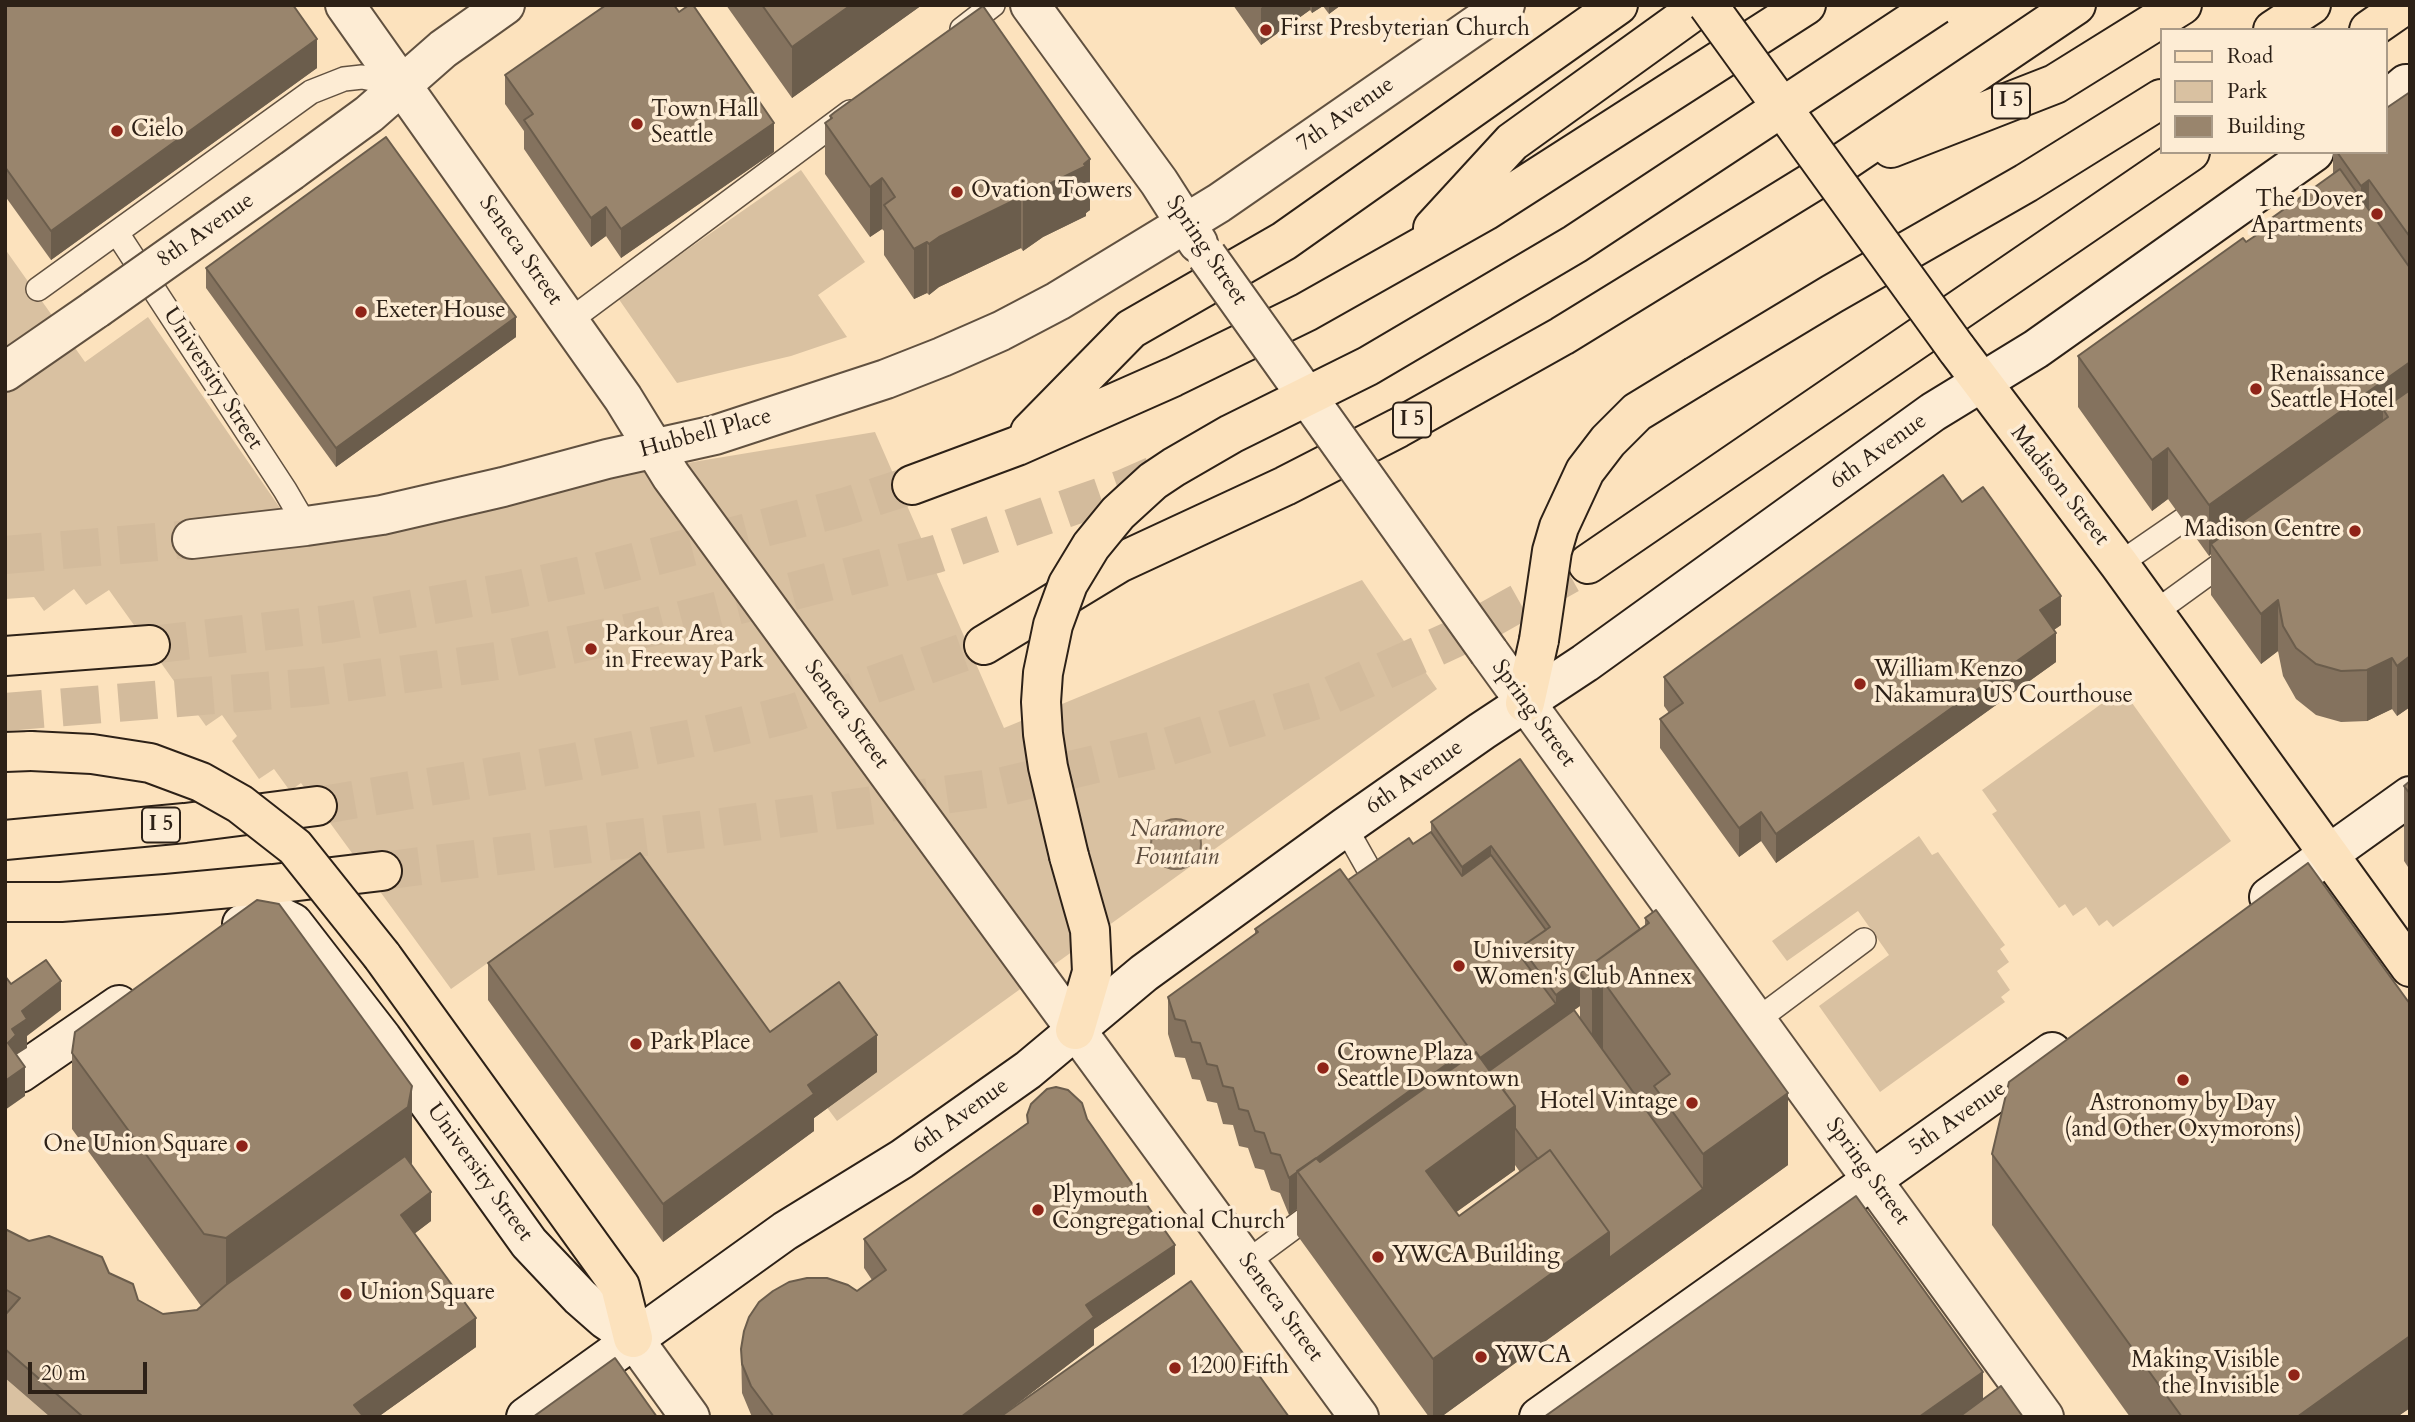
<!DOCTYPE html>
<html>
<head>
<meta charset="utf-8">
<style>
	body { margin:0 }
	#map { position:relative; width:2415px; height:1422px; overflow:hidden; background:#fce2bd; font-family:Cardo,serif }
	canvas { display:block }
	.frame { position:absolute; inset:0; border:7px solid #2d2117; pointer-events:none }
	.legend { position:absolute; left:2160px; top:28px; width:228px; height:126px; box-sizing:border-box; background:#fdecd4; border:2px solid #aa9b88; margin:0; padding:9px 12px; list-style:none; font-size:21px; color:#2d2117 }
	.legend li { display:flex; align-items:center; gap:14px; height:35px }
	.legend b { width:35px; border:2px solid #aa9b88 }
	.scale { position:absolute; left:28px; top:1362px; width:119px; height:32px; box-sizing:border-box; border:4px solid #2d2117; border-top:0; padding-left:9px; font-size:21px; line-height:24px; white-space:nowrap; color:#2d2117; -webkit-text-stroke:5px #fdecd4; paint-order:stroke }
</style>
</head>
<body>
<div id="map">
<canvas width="2415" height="1422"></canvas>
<div class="frame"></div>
<ul class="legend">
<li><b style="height:9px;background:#fce2bd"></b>Road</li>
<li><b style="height:19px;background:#d9c1a1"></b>Park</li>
<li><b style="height:19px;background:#99856d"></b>Building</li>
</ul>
<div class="scale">20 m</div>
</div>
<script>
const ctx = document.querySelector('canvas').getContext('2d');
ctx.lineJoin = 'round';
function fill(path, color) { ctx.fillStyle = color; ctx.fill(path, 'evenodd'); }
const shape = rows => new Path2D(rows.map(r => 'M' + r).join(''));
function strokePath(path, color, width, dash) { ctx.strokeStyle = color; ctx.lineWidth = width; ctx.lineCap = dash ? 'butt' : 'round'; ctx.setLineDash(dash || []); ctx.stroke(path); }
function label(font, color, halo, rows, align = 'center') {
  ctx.font = font + ' Cardo,serif'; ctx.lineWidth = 7; ctx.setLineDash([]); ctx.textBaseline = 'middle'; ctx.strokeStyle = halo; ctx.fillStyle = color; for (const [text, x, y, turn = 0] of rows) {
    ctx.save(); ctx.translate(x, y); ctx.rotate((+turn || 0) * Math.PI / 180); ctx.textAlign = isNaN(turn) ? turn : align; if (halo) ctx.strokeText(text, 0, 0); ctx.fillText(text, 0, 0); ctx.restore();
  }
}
fill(shape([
	[801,170,865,262,818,295,847,337,791,356,677,383,618,298],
	[5,249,85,362,148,317,298,534,699,461,875,432,1004,728,1362,580,1437,689,837,1121,640,855,451,989,301,783,290,791,274,769,259,779,232,741,237,736,222,715,206,726,109,590,86,605,74,589,44,611,34,597,5,599],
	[2122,689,2231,841,2113,927,2107,920,2099,926,2086,907,2073,916,2065,904,2059,908,1992,814,1997,811,1982,790],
	[1919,836,1932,855,1938,852,2005,945,2000,949,2009,962,1997,971,2010,990,2001,997,2005,1002,1880,1092,1819,1006,1889,955,1858,911,1787,961,1772,941],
	[5,1378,50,1417,5,1417]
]), '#d9c1a1');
const water = shape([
	'1151 844a25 25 0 1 1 50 0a25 25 0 1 1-50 0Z'
]);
fill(water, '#b6a085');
strokePath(water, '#7f6d59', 2);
strokePath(shape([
	[5,555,192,539]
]), '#d3bb9c', 38, [38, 19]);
strokePath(shape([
	[150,645,328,624,505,592,592,573,844,507,912,485],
	[5,712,314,687,497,661,654,627,936,554,1125,488,1159,473],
	[317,806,569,763,697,737,793,713,984,645],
	[382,871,714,828,999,787,1163,748,1327,697,1456,638,1588,564]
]), '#d3bb9c', 38, [38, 19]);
const service = shape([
	[962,29,993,5],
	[117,233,285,490,306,526],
	[38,289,311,92,344,79,362,77,403,85],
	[569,321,850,112],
	[2119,564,2183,520],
	[2154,613,2234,555],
	[1345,827,1376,882],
	[1757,1020,1864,940],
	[1247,1262,1320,1208]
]);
const tertiary = shape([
	[345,5,623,398,671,476,1359,1417],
	[1030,5,1159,182,1198,243],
	[291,171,369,114,443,49,505,5],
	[5,372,96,309],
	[192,539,306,526,382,515,503,487,607,459,715,435,886,379,942,357,1001,331,1058,301,1219,203,1505,5],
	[1489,652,2044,1417],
	[633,1338,690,1417]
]);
const secondary = shape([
	[2385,102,2406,84,2410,84],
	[2269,897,2410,796],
	[242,924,267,918,281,917,293,923,382,1038,529,1243,580,1297,605,1319,633,1338],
	[20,1073,119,1005],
	[526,1417,785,1231,902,1159,1028,1070,1144,973,1345,827,1482,731,1585,663,1933,412,2036,349,2314,152],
	[1539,1417,2052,1052]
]);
const primary = shape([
	[1956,348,2119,564,2410,967]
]);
const motorway = shape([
	[2273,30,2311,5],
	[2369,30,2405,5],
	[1891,148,2055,84,2182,5],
	[1433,228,1512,142,1702,5],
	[1696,376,1832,294,2026,183,2161,99],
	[1030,432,1131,329,1284,241,1618,5],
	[912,485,1017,446,1173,377,1306,312,1485,211,1806,5],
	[1588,564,2190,152],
	[984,645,1119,563,1285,486,1398,428,1562,336,1827,173,2076,5],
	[5,656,150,645],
	[1525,703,1539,640],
	[5,752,31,751],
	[5,840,185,823,317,806],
	[1069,856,1090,930,1092,972,1075,1030],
	[5,902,61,902,166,894,273,884,382,871],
	[382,956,620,1286,633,1338]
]);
strokePath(service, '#615140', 26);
strokePath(tertiary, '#615140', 42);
strokePath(secondary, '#2d2117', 42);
strokePath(primary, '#2d2117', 42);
strokePath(motorway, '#2d2117', 42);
strokePath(service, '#fdecd4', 23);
strokePath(tertiary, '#fdecd4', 38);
strokePath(secondary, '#fdecd4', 38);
strokePath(primary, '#fce2bd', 38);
strokePath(motorway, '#fce2bd', 38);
const tertiaryBridge = shape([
	[1207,256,1489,652],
	[96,309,291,171]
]);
const primaryBridge = shape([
	[1708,5,1956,348]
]);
const motorwayBridge = shape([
	[1539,640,1552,551,1559,527,1585,471,1608,441,1637,412,1696,376],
	[31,751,92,754,150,763,201,782,240,804,295,847,382,956],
	[1069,856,1048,767,1043,734,1041,702,1043,673,1053,625,1068,584,1091,546,1118,513,1153,481,1174,467,1231,434,1368,366,1575,244,1937,5]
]);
strokePath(tertiaryBridge, '#615140', 42, []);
strokePath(primaryBridge, '#2d2117', 42, []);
strokePath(motorwayBridge, '#2d2117', 42, []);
strokePath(tertiaryBridge, '#fdecd4', 38);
strokePath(primaryBridge, '#fce2bd', 38);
strokePath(motorwayBridge, '#fce2bd', 38);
fill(shape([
	[5,5,317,68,51,260,5,196],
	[726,5,922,5,792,98],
	[1233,5,1341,5,1329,14,1323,6,1312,13,1310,10,1261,45],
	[505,75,774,152,621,258,606,236,591,247,524,149,524,131,505,104],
	[2410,92,2410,707,2397,716,2392,709,2367,721,2341,722,2316,715,2296,699,2283,676,2278,651,2261,664,2211,595,2211,554,2209,556,2168,499,2152,511,2078,407,2078,356,2255,236,2255,230,2333,174,2333,152,2385,152],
	[830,116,1090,210,1086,213,1086,216,1043,237,1023,251,1021,248,939,287,929,295,927,293,914,299,884,255,884,231,882,229,870,237,825,174,825,123,830,120],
	[206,268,516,337,336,467,206,288],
	[1962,502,2061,625,2054,630,2056,662,1776,863,1761,841,1739,857,1660,748,1660,719,1669,713,1664,706,1664,677],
	[1520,759,1640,929,1645,926,1645,918,1656,910,1788,1165,1441,1417,1429,1417,1297,1235,1297,1209,1289,1215,1280,1193,1271,1190,1264,1170,1255,1168,1248,1148,1239,1146,1233,1125,1223,1124,1217,1103,1207,1101,1200,1080,1192,1079,1185,1058,1175,1057,1168,1034,1168,997,1255,934,1255,929,1348,880,1413,844,1431,832,1431,822],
	[1580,1006,1580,1019,1574,1010],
	[1515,1165,1520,1172,1459,1216,1456,1212,1515,1170],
	[2410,781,2410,870,2404,861,2404,786],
	[488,963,770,1032,877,1072,814,1118,814,1131,663,1242,488,1000],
	[2410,1004,2410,1408,2397,1417,2130,1417,1992,1225,1992,1154],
	[72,1053,412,1162,411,1165,431,1221,414,1234,476,1347,378,1417,50,1417,5,1378,5,1229,29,1241,109,1273,138,1300,163,1314,197,1310,201,1306,72,1129],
	[1027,1115,1087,1119,1175,1274,1094,1329,1094,1345,1000,1417,752,1417,742,1393,741,1349,857,1291,872,1280,864,1268,864,1239,1027,1123]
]), '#84725e');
fill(shape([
	[851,5,922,5,792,98,792,47],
	[1265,5,1310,5,1310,10,1261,45,1261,8],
	[1312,5,1323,5,1323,6,1312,13],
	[1329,5,1341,5,1329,14],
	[317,39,317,68,51,260,51,231],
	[774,123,774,152,621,258,621,229],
	[1090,159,1090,210,1086,213,1086,216,1043,237,1023,251,1023,200,1043,187,1084,164],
	[882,178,882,229,870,237,870,187],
	[2369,180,2369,231,2361,236,2361,186],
	[1021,197,1021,248,939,287,929,295,929,244,939,237],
	[606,207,606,236,591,247,591,218],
	[927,242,927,293,914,299,914,249],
	[516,317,516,337,336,467,336,448],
	[2410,362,2410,413,2388,417,2383,409,2383,432,2211,544,2211,554,2209,556,2209,505],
	[2168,448,2168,499,2152,511,2152,460],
	[2061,596,2061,625,2040,639,2040,610],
	[2278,600,2278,651,2261,664,2261,614],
	[2056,633,2056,662,1776,863,1776,834],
	[2410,656,2410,707,2397,716,2397,666],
	[2392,658,2392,709,2367,721,2367,670],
	[1761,812,1761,841,1739,857,1739,828],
	[1491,846,1491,875,1462,896,1462,867],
	[1580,977,1580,1006,1469,1085,1469,1065,1556,1004,1556,995],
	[61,981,61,1010,27,1036,27,1048,16,1055,8,1043,12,1029,22,1011],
	[1603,981,1603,1052,1592,1061,1592,989],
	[877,1035,877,1072,814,1118,814,1131,663,1242,663,1204,808,1085],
	[1469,1048,1469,1085,1315,1196,1298,1172],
	[25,1067,25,1096,5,1110,5,1081],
	[412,1086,412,1162,408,1183,226,1314,226,1238],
	[1788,1093,1788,1165,1609,1295,1609,1258,1703,1189,1703,1154],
	[1515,1106,1515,1170,1426,1234,1426,1171],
	[1297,1172,1297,1209,1289,1215,1289,1178],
	[431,1192,431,1221,401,1244,401,1215],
	[1609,1232,1609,1295,1441,1417,1433,1417,1433,1359],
	[1175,1245,1175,1274,1094,1329,1094,1345,1000,1417,961,1417,1086,1305],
	[476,1318,476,1347,378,1417,354,1417,354,1405],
	[2410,1336,2410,1408,2397,1417,2297,1417],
	[1983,1372,1983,1417,1919,1417]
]), '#6b5d4c');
const building = shape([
	[5,5,293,5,317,39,51,231,5,167,5,5],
	[606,5,674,5,679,12,689,5,693,5,774,123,621,229,606,207,591,218,524,120,533,114,505,75,606,5],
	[762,5,851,5,792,47,762,5],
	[983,6,1090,159,1084,164,1086,166,1043,187,1023,200,1021,197,939,237,929,244,927,242,914,249,884,205,895,197,885,182,882,178,870,187,825,123,832,118,830,116,835,112,983,6],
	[2410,92,2410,237,2369,180,2361,186,2337,152,2385,152,2385,109,2410,92],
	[386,137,516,317,336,448,206,268,386,137],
	[2340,169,2410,268,2410,362,2209,505,2168,448,2152,460,2078,356,2243,238,2246,242,2258,234,2255,230,2340,169],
	[2410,390,2410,656,2397,666,2392,658,2367,670,2341,671,2316,664,2296,648,2283,626,2278,600,2261,614,2211,544,2388,417,2383,409,2410,390],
	[1943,475,1962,502,1983,487,2061,596,2040,610,2056,633,1776,834,1761,812,1739,828,1660,719,1683,703,1664,677,1943,475],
	[1520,759,1640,929,1580,973,1580,977,1556,995,1521,947,1550,927,1491,846,1462,867,1431,822,1520,759],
	[2410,781,2410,794,2404,786,2410,781],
	[1431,832,1462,876,1491,855,1546,930,1521,947,1521,957,1556,1004,1480,1058,1476,1052,1469,1057,1469,1048,1348,880,1409,838,1413,844,1431,832],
	[640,853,770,1032,839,982,877,1035,808,1085,814,1094,663,1204,488,963,640,853],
	[2308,863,2410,1004,2410,1336,2297,1417,2182,1417,1992,1154,2009,1082,2308,863],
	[1340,869,1469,1048,1289,1178,1280,1155,1271,1153,1264,1133,1255,1131,1248,1111,1239,1109,1233,1088,1223,1086,1217,1066,1207,1064,1200,1043,1192,1042,1185,1021,1175,1019,1168,997,1258,932,1255,929,1340,869],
	[257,900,279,904,412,1086,408,1107,226,1238,204,1234,72,1053,75,1032,257,900],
	[1656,910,1788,1093,1703,1154,1654,1086,1670,1074,1603,981,1592,989,1580,973,1649,923,1645,918,1656,910],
	[46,960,61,981,22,1011,27,1019,12,1029,16,1035,8,1043,25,1067,5,1081,5,976,11,984,46,960],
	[1574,1010,1703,1189,1609,1258,1609,1232,1550,1150,1538,1159,1515,1128,1515,1106,1489,1071,1574,1010],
	[1476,1052,1515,1106,1426,1171,1459,1216,1550,1150,1609,1232,1433,1359,1297,1171,1316,1158,1320,1162,1476,1052],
	[1056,1087,1068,1090,1082,1103,1087,1119,1175,1245,1086,1305,1094,1317,961,1417,774,1417,751,1386,742,1364,741,1349,744,1331,749,1317,759,1302,773,1291,789,1282,807,1278,827,1278,848,1285,857,1291,886,1270,864,1239,1028,1123,1027,1115,1031,1104,1047,1089,1056,1087],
	[405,1156,431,1192,401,1215,476,1318,354,1405,364,1417,83,1417,5,1349,5,1315,20,1298,5,1289,5,1229,29,1241,49,1236,102,1257,109,1273,133,1284,138,1300,163,1314,197,1310,226,1285,405,1156],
	[1856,1196,1983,1372,1919,1417,1544,1417,1856,1196],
	[1191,1281,1289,1417,1000,1417,1191,1281],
	[615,1358,657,1417,533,1417,615,1358],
	[2001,1386,2023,1417,1959,1417,2001,1386]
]);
fill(building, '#99856d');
strokePath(building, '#6b5d4c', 2);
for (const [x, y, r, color] of [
	[1266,30,7,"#8f2418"],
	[637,124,7,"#8f2418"],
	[117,131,7,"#8f2418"],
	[957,192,7,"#8f2418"],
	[2377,214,7,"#8f2418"],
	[361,312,7,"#8f2418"],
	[2256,389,7,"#8f2418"],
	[2355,531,7,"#8f2418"],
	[591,649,7,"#8f2418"],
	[1860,684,7,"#8f2418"],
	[1459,966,7,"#8f2418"],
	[636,1044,7,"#8f2418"],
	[1323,1068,7,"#8f2418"],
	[2183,1080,7,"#8f2418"],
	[1692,1103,7,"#8f2418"],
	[242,1146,7,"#8f2418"],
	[1038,1210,7,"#8f2418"],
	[1378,1257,7,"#8f2418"],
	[346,1294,7,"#8f2418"],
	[1481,1357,7,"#8f2418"],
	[1175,1368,7,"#8f2418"],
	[2294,1375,7,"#8f2418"]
]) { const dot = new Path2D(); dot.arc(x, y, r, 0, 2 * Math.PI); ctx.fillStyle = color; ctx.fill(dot); strokePath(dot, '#fdecd4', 2.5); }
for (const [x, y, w] of [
	[2011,101,38],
	[1412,420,38],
	[161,825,38]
]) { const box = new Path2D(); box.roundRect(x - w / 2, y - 17.5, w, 35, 5); ctx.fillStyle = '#fdecd4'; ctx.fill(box); strokePath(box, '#2d2117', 2); }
label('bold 21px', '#2d2117', null, [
	["I 5",2011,101],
	["I 5",1412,420],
	["I 5",161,825]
]);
label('23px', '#2d2117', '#fdecd4', [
	["First Presbyterian Church",1280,30],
	["Town Hall",651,111],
	["Seattle",651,137],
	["Cielo",131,131],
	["Ovation Towers",971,192],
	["The Dover",2363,201,"right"],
	["Apartments",2363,227,"right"],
	["Exeter House",375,312],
	["Renaissance",2270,376],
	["Seattle Hotel",2270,402],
	["Madison Centre",2341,531,"right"],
	["Parkour Area",605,636],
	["in Freeway Park",605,662],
	["William Kenzo",1874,671],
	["Nakamura US Courthouse",1874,697],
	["University",1473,953],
	["Women's Club Annex",1473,979],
	["Park Place",650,1044],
	["Crowne Plaza",1337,1055],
	["Seattle Downtown",1337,1081],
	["Hotel Vintage",1678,1103,"right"],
	["Astronomy by Day",2183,1105,"center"],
	["(and Other Oxymorons)",2183,1131,"center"],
	["One Union Square",228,1146,"right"],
	["Plymouth",1052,1197],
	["Congregational Church",1052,1223],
	["YWCA Building",1392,1257],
	["Union Square",360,1294],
	["YWCA",1495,1357],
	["Making Visible",2280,1362,"right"],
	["the Invisible",2280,1388,"right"],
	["1200 Fifth",1189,1368]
], 'left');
label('23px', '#2d2117', '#fdecd4', [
	["7th Avenue",1346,115,-35],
	["8th Avenue",206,231,-35],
	["Seneca Street",520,251,55],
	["Spring Street",1206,251,56],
	["University Street",212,379,57],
	["Hubbell Place",706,434,-15],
	["6th Avenue",1879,452,-36],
	["Madison Street",2059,486,52],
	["Spring Street",1533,714,54],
	["Seneca Street",846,715,54],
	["6th Avenue",1415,778,-35],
	["6th Avenue",961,1117,-36],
	["5th Avenue",1958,1119,-35],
	["Spring Street",1867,1172,54],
	["University Street",479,1173,54],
	["Seneca Street",1280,1308,54]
]);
label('italic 24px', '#5d4d3e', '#fdecd4', [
	["Naramore",1177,830],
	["Fountain",1177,858]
]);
</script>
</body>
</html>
